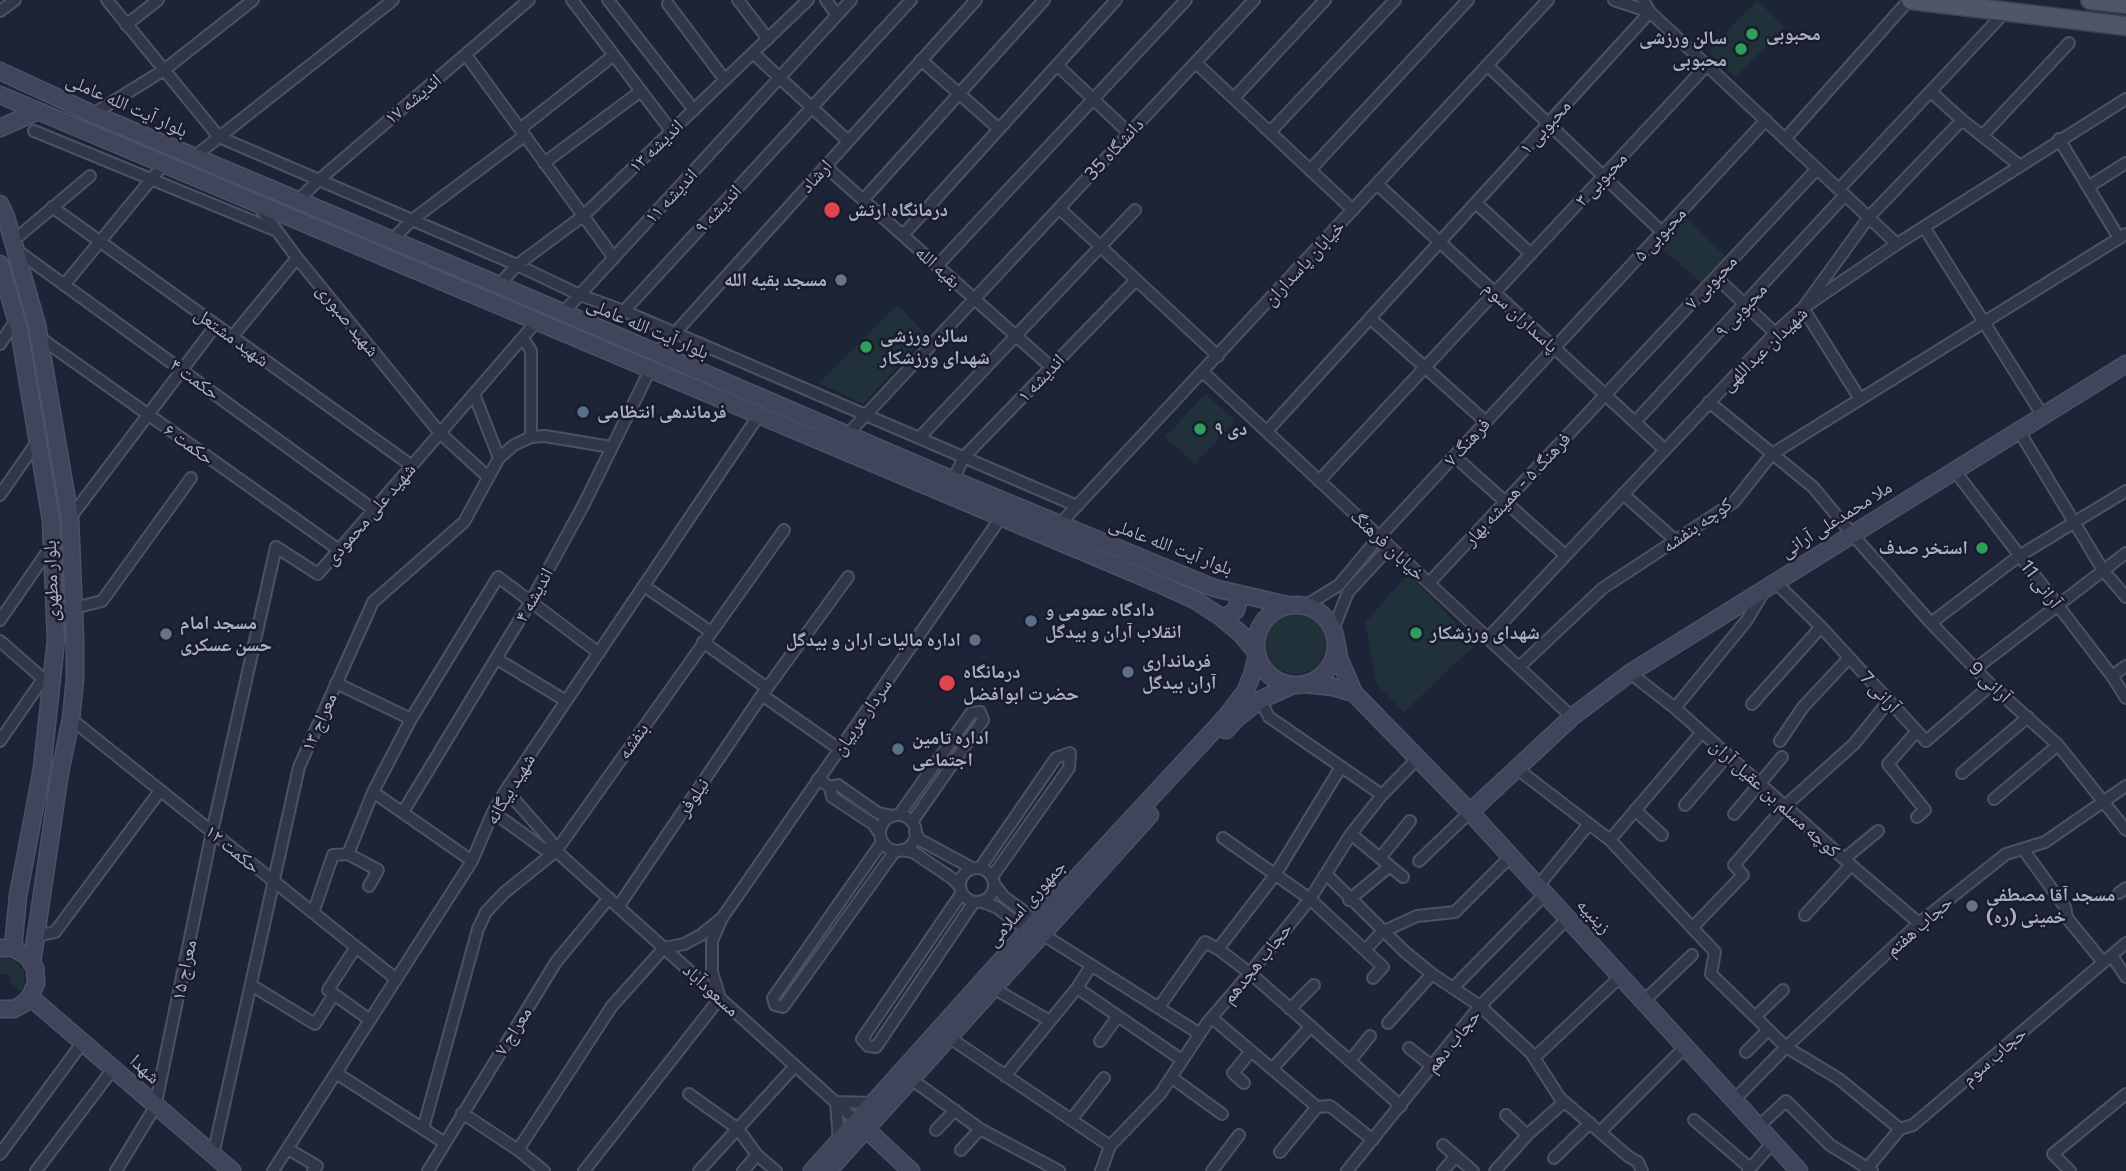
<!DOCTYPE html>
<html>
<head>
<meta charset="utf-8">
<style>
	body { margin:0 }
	canvas { display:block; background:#1e2438 }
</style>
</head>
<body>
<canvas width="2126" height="1171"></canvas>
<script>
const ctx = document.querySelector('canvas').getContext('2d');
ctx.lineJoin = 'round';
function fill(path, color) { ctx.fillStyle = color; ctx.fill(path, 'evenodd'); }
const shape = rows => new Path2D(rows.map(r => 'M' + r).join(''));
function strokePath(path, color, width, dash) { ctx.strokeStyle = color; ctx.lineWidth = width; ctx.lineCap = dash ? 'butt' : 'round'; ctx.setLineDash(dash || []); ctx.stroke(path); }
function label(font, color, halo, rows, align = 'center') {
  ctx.font = font + ' Commissioner,"Noto Naskh Arabic",sans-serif'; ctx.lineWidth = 5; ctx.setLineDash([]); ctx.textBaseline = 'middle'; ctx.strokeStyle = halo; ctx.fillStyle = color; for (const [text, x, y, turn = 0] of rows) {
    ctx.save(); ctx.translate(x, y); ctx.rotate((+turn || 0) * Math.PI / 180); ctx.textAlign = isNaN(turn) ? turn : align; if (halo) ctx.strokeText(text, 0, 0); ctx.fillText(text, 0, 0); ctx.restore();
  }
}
fill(shape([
	[1757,0,1784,27,1736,77,1708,52],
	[1687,219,1726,257,1701,283,1661,247],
	[897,305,927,335,863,404,819,383],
	[1206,394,1235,421,1195,464,1165,437],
	[1408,574,1476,644,1404,712,1377,685,1365,623],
	'1266 644a30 30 0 1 1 60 0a30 30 0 1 1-60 0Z',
	[0,958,14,960,24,971,25,978,21,991,10,982,9,974,0,974]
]), '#203139');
const street = shape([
	[107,0,219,137,517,265,580,295,624,311,1077,506],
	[572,0,672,132],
	[608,0,694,110],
	[738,0,768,39],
	[826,0,837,15],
	[1614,0,1650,12,1897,244],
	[668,4,725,80],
	[0,11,15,0],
	[126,25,158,0],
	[753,53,848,141],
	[466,55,614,258],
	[921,60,999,129],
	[1196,63,1353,210],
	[1057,65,1129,133],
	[1487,65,1662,232],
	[1931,92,1962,120,2019,165],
	[1234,98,1325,0],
	[93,114,164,70,253,0],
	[520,129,614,55],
	[34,131,277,231],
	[1270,132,1395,0],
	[1982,136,2069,43],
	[1785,139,1909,0],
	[2059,139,2119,238],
	[194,157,393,0],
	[544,163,641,91],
	[825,166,1051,367],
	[1310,170,1468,0],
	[1377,184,1665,450],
	[2088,187,2126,163],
	[1839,189,2006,11],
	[298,200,319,180,529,0],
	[863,200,1044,0],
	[1476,203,1531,254],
	[258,205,297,258,440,433,488,477],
	[52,207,412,466],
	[1059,208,1218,356],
	[1924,227,2043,416],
	[903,235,1116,0],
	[392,240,412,220,524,136],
	[13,241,90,176],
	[15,249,374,510],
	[937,266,1186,0],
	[1716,277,1775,333],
	[64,285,164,164],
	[499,285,517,265,583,216,808,0],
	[624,311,911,0],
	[562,314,851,0],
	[1370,318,1486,422],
	[39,337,339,550],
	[232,337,297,258],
	[523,338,531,351,531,437],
	[0,344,16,320],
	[656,354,976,0],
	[1203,372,1572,717],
	[474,394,499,458],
	[1860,399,1803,308,1869,217,1962,120],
	[1709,402,1813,487,1852,534,1931,623,1991,685,2058,745,2126,830],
	[1635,422,1845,195],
	[1267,431,1650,12,1643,0],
	[2019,431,2103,570,2126,597],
	[847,435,1254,0],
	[919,438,1135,210],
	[1454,456,1565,555],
	[1954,470,2112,676,2126,698],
	[953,480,964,457,1136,280],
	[1319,481,1707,65],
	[1623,494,1675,540],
	[0,495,37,442],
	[70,518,216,325],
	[1059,525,1548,0],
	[1775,582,1821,627,1926,741,1991,685],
	[1429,583,1817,169],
	[644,586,711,632],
	[1305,606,1339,585,1379,537,1766,120],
	[74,608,102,601,191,478],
	[0,620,52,545],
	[1931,623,2019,556,2126,491],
	[1333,630,1348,592,1390,547],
	[1488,638,1775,333,1803,308,1897,244,2126,99],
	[0,641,48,683],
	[703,642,767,688],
	[497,659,566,701],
	[1519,667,1603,588,1734,502,1772,454,2126,234],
	[1975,669,2126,553],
	[1630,673,1675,708,1851,865,1919,923],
	[2112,676,2126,666],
	[336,683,411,719],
	[762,695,839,749],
	[1260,700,1269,717,1382,795],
	[1752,704,1821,627],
	[1675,708,1747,620,1763,593],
	[71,719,396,979],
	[1917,731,1888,764,1925,810,1917,817],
	[0,741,43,679],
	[1780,741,1803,707,1849,658],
	[1516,768,1610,840,1715,952,1711,974,1786,1047,1839,1079,1900,1129],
	[1962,773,2028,717],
	[818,779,830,787,838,785,878,813,893,816],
	[830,787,832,797,873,824,880,834],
	[506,790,550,840,556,851,861,1125],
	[373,792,472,861],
	[1994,799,2058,745],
	[1685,805,1728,755],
	[1635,810,1662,835],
	[403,812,531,601,584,504,650,370],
	[493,812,544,849,556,851],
	[1734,814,1782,757],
	[899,815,971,713,980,712,983,720,912,822],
	'880 833a18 18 0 1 1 36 0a18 18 0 1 1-36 0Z',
	[915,832,920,840,972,868],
	[1351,834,1403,877],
	[1223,838,1310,899,1383,967,1373,978],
	[1610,840,1702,732],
	[882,842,773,998,775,1005,783,1007,895,851],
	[2023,849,2065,907,2067,918,2103,962],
	[902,850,913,852,953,879,959,886],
	[348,854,378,870,369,886],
	[1380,858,1410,821],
	[1844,859,1878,831],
	[1419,861,1470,812],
	'960 885a17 17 0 1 1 34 0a17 17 0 1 1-34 0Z',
	[980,868,1056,758,1070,753,1069,768,992,877],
	[1327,875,1405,952,1432,974,1480,1006,1531,1053,1560,1098,1629,1157,1638,1162,1642,1171],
	[994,884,1004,897,1026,913,1032,926,1042,934,1200,1034],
	[1538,886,1589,824],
	[2119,893,2126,888],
	[961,894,862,1039,868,1046,876,1047,974,902],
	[1349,900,1390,866],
	[982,902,996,907,1019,924,1032,926],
	[618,907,762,695,848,577],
	[313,913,333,855,348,854,373,792,411,719,498,577,599,653],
	[1805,915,1851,865],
	[722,918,1002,516],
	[1692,928,1743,875,1734,865,1785,806,1854,744,1888,702],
	[37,936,55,932,160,791],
	[356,947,328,990,370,1020],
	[1218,949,1250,973,1401,1106],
	[1365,950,1382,932,1417,916,1455,912,1511,856],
	[2112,956,2126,977],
	[251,985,315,1024,334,994],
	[993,988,1050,1021],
	[1077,988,1182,1060],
	[1453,988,1545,894],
	[1644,1001,1692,955],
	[1159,1007,1205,942,1218,949,1275,875,1341,767],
	[1290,1009,1314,985],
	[1755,1017,1783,990],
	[1212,1018,1317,1107,1280,1152],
	[1388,1023,1432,974],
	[944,1034,1110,1146],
	[1100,1041,1118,1016],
	[1409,1048,1432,1066],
	[1746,1052,1768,1030],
	[1534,1058,1621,976],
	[1350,1061,1370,1036],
	[1272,1069,1311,1026],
	[336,1073,445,1143],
	[907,1076,980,1129,1059,1171],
	[1005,1076,1077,988,1091,966],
	[1171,1077,1222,1114],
	[1244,1083,1233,1073,1251,1051],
	[689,1094,738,1129,757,1155,776,1171],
	[1735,1099,1786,1047,1919,923,2006,854,2045,842,2126,786],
	[1317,1107,1330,1106,1373,1140],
	[462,1113,518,1150,544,1171],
	[1506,1115,1527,1135,1564,1102],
	[1071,1120,1104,1078],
	[1694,1120,1750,1168],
	[1759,1126,1786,1101,1830,1145,1872,1171],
	[423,1129,478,929,486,912,504,893,556,851,784,530],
	[936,1130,955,1110],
	[1600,1132,1686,1046],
	[839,1142,836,1102,874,1103],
	[1443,1145,1473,1171],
	[288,1149,317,1166,313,1171],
	[518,1150,612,1006,664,948,684,944,701,935,722,918,712,941,712,972,720,998,584,1171],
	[961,1150,980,1129],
	[0,1154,83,1042],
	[213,1155,299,767,373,602,464,522,499,458,514,445,531,437,545,436,611,447],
	[1554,1158,1590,1123],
	[36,1171,113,1069],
	[116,1171,155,1107,212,832,276,547,318,574,537,321],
	[273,1171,472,861,493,812,506,790,759,415],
	[428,1171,556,962,609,898],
	[699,1171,795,1066],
	[743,1171,757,1155],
	[1101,1171,1110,1146,1160,1094,1207,1023,1250,973,1310,899,1351,834,1382,795,1418,758],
	[1212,1171,1239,1135],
	[1347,1171,1480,1006,1568,918],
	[1443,1171,1455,1157],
	[1495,1171,1530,1132],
	[1748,1171,1773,1142],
	[1865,1171,1900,1129,1913,1125,2126,943],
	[2070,1171,2053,1154,2126,1094]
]);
const secondary = shape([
	[0,71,93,114,499,285,953,480,1214,588,1287,605],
	[0,95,1162,585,1195,600,1221,617,1241,634,1256,652],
	[0,128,38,111],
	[0,204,6,217,37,325,70,518,75,640,75,679,71,719,60,772,32,962],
	[0,264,19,329,51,520,56,640,42,769,18,896,13,948],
	'1256 645a40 40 0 1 1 80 0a40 40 0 1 1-80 0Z',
	[1221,617,1229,615,1236,610,1239,600,1237,594],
	[1336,641,1339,658,1354,693,1470,812,1799,1171],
	[1305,684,1333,687,1354,693],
	[1226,730,1237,718,1260,700,1293,685],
	[1470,812,1572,717,1630,673,2126,364],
	[0,948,13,948,27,956,35,968,36,983,30,997,23,1004,14,1009,0,1009],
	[30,997,232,1171],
	[866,1129,911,1171],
	[812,1171,1032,926,1225,718,1245,692,1252,675,1257,656],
	[828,1171,1150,815]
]);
const primary = shape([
	[1911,0,2126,26],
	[2090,0,2126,4]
]);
strokePath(street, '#4c5163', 14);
strokePath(secondary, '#4c5163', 19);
strokePath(primary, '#3b4052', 21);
strokePath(street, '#323748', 10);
strokePath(secondary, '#40455b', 16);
strokePath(primary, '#505569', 18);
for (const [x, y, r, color] of [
	[1752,34,7,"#2e9e5b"],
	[1741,49,7,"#2e9e5b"],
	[832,210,9,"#e0444e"],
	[841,280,7,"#6b7280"],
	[866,347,7,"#2e9e5b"],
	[583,412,7,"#5c6f8a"],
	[1200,429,7,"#2e9e5b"],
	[1982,548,7,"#2e9e5b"],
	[1031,621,7,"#5c6f8a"],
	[1416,633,7,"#2e9e5b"],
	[166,634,7,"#6b7280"],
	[975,640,7,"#5c6f8a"],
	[1128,672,7,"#5c6f8a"],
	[947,683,9,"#e0444e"],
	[898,749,7,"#5c6f8a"],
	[1972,906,7,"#6b7280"]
]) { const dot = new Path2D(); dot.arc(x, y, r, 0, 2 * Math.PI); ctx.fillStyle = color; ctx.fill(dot); strokePath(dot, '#181c2c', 2.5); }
label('bold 19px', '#acb1c5', '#181c2c', [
	["محبوبی",1766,34],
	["سالن ورزشی",1727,38,"right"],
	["محبوبی",1727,60,"right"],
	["درمانگاه ارتش",848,210],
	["مسجد بقیه الله",827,280,"right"],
	["سالن ورزشی",880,336],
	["شهدای ورزشکار",880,358],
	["فرماندهی انتظامی",597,412],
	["۹ دی",1214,429],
	["استخر صدف",1968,548,"right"],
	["دادگاه عمومی و",1045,610],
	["انقلاب آران و بیدگل",1045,632],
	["مسجد امام",180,623],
	["حسن عسکری",180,645],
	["شهدای ورزشکار",1430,633],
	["اداره مالیات اران و بیدگل",961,640,"right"],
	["فرمانداری",1142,661],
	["آران بیدگل",1142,683],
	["درمانگاه",963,672],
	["حضرت ابوافضل",963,694],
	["اداره تامین",912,738],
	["اجتماعی",912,760],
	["مسجد آقا مصطفی",1986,895],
	["خمینی (ره)",1986,917]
], 'left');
label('19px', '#acb1c5', '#181c2c', [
	["اندیشه ۱۷",413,99,-40],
	["بلوار آیت‌ الله عاملی",127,105,24],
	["محبوبی ۱",1545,127,-48],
	["اندیشه ۱۳",656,146,-44],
	["دانشگاه 35",1114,149,-47],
	["ارشاد",816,176,-48],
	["محبوبی ۳",1601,179,-47],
	["اندیشه ۱۱",671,196,-47],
	["اندیشه ۹",718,209,-47],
	["محبوبی ۵",1660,234,-47],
	["خیابان پاسداران",1304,263,-47],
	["بقیه الله",938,267,42],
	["محبوبی ۷",1711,282,-47],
	["محبوبی ۹",1741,310,-47],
	["پاسداران سوم",1521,317,43],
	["شهید صبوری",348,320,51],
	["بلوار آیت‌ الله عاملی",648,328,23],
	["شهید مشتعل",232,337,36],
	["شهیدان عبداللهی",1764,349,-44],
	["اندیشه ۱",1041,378,-46],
	["حکمت ۴",195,379,36],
	["فرهنگ ۷",1467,442,-47],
	["حکمت ۶",189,444,35],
	["فرهنگ ۵ - همیشه بهار",1517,489,-47],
	["شهید علی محمودی",370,514,-49],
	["ملا محمدعلی آرانی",1836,519,-32],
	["کوچه بنفشه",1697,525,-35],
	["خیابان فرهنگ",1388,545,43],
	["بلوار آیت‌ الله عاملی",1171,546,21],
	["بلوار مطهری",51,581,-92],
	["آرانی 11",2041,584,53],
	["اندیشه ۴",534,595,-61],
	["آرانی 9",1990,682,44],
	["آرانی 7",1880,692,47],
	["سردار عربیان",862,717,-55],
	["معراج ۱۳",319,722,-66],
	["بنفشه",633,741,-55],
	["شهید بیگانه",510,789,-59],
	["نیلوفر",693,797,-56],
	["کوچه مسلم بن عقیل آران",1775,798,42],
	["حکمت ۱۲",233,849,39],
	["جمهوری اسلامی",1026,903,-48],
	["زینبیه",1594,916,47],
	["حجاب هفتم",1919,926,-41],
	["حجاب هجدهم",1257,963,-51],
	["معراج ۱۵",184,970,-78],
	["مسعودآباد",711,990,42],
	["معراج ۷",513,1031,-58],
	["حجاب دهم",1453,1041,-51],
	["حجاب سوم",1994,1056,-41],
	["شهدا",145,1069,42]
]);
</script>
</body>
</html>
